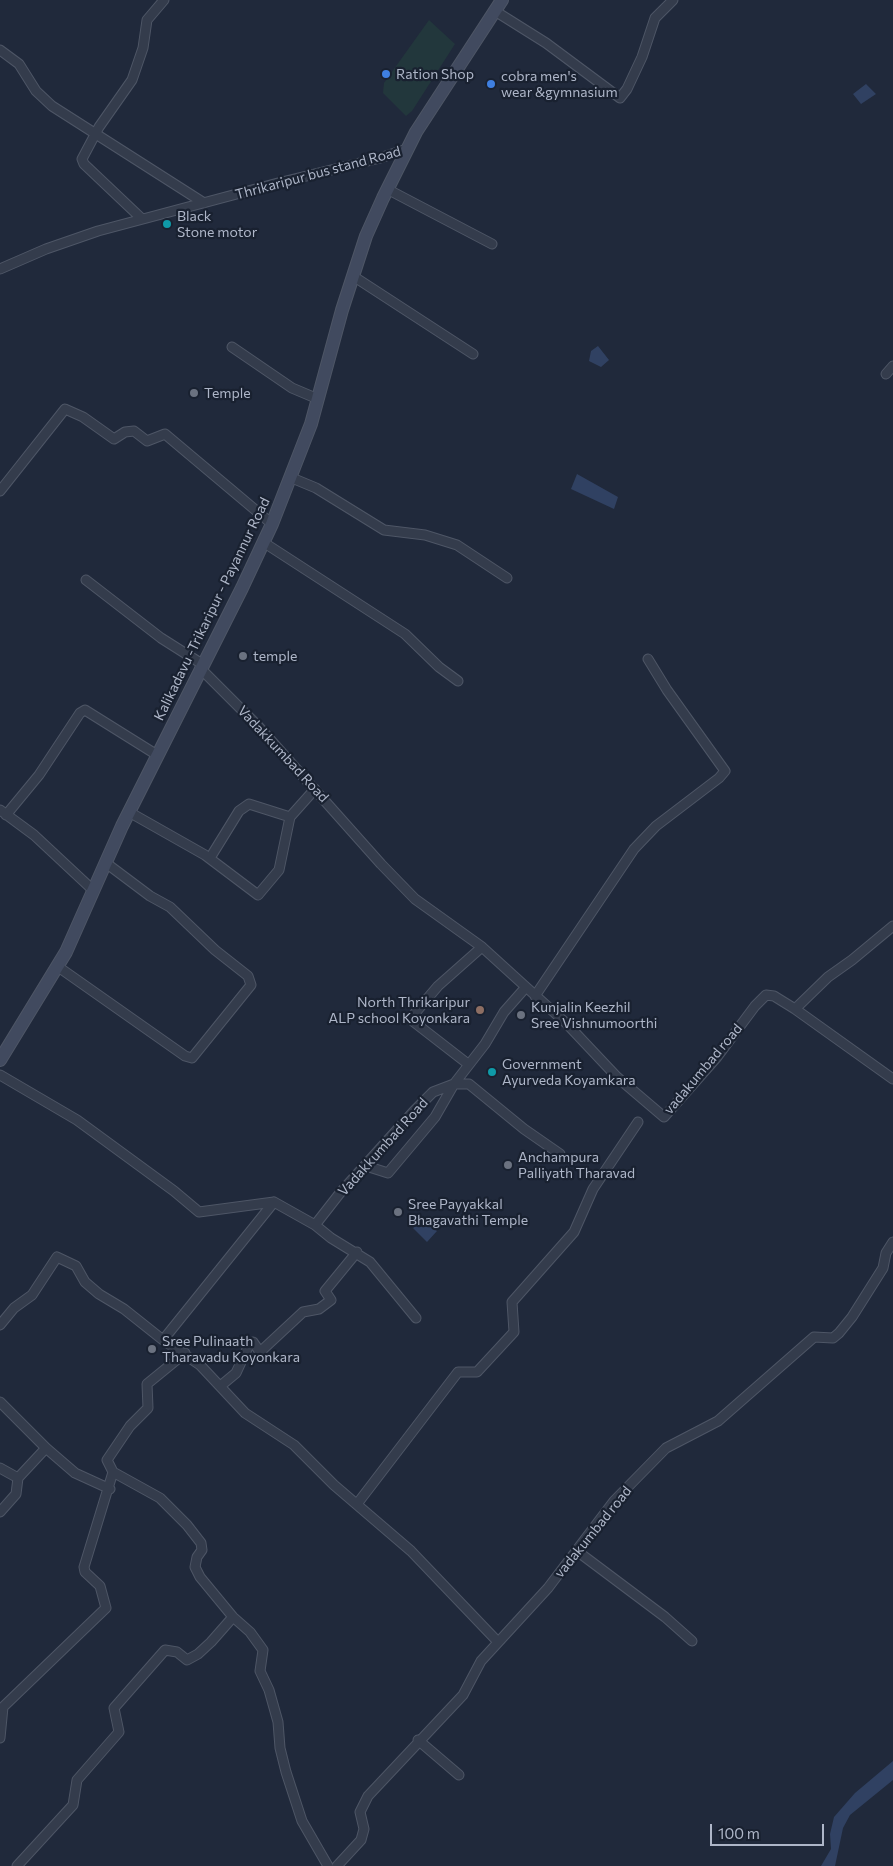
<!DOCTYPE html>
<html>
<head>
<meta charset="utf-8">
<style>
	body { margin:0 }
	#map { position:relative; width:893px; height:1866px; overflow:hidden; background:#20293b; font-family:Commissioner,sans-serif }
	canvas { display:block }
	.scale { position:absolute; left:710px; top:1824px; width:114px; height:22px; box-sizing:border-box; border:2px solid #aeb6c8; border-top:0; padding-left:6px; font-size:15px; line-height:18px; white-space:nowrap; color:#aeb6c8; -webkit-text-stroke:4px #192130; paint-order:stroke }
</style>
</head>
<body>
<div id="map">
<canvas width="893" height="1866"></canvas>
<div class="scale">100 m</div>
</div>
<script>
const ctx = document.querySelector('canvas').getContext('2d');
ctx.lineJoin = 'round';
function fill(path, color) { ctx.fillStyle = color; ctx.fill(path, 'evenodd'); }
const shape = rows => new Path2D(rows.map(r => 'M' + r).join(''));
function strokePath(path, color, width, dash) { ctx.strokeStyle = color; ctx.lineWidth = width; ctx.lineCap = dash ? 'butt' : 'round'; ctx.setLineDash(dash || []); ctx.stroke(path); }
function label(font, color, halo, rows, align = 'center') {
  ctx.font = font + ' Commissioner,sans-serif'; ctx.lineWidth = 4.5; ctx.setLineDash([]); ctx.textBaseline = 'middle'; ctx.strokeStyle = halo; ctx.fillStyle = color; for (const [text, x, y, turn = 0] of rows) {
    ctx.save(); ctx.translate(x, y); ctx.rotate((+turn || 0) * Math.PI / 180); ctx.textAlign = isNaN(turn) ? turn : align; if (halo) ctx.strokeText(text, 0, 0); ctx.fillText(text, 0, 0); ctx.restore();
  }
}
fill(shape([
	[429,20,455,44,412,111,406,116,383,93,384,83]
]), '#22373c');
fill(shape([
	[866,84,876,94,861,104,853,94],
	[598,346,609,360,601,367,589,361,591,351],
	[577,474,618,497,614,509,571,489],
	[423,1218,437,1231,427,1242,413,1228],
	[893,1761,893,1780,850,1815,843,1828,835,1866,821,1866,831,1849,830,1834,834,1817,855,1793]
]), '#304162');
const street = shape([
	[495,11,546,43,620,98,627,89,642,57,655,18,673,0],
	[0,50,19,64,36,91,52,106,204,203],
	[387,189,492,244],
	[141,218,84,164,82,159,99,127,132,80,143,48,147,20,164,0],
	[0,269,46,249,98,231,278,183,380,158,407,149],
	[353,276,473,354],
	[232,347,292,388,318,399],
	[886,374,893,366],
	[292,478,316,488,384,530,425,535,457,545,507,578],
	[0,491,65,409,83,417,114,439,125,432,134,431,147,441,165,434,272,524],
	[263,542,405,634,439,667,458,681],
	[86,580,161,638,202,664],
	[0,810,34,835,94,891],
	[129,812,205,855,258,895,279,870,290,817],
	[6,815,39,775,80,713,85,710,157,755],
	[210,858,239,811,249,804,290,817,315,789],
	[57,966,185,1056,192,1058,251,985,248,976,215,950,170,907,150,896,106,863],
	[526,987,567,1024,617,1077,664,1117,717,1057,755,1006,766,995,774,996,795,1009,893,1079],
	[535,996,634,849,656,826,719,778,725,771,667,690,648,659],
	[795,1009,828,977,852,960,893,926],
	[468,1064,410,1019,438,986,482,947],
	[0,1075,77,1120,174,1191,199,1212,274,1202],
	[366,1166,388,1173,435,1117,454,1084,469,1084,524,1129,560,1154],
	[315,1225,331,1238,370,1262,416,1318],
	[0,1325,14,1308,32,1295,57,1257,76,1266,85,1282,99,1294,124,1309,163,1340,274,1202,315,1225,340,1193,414,1111,433,1092,454,1084,485,1044,504,1012,526,987,482,947,415,899,381,864,259,727,200,668],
	[163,1340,200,1365,245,1413,294,1445,334,1485,411,1551,498,1642],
	[224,1383,236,1373,248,1347,253,1342,260,1352,303,1312,319,1309,331,1300,325,1291,357,1252],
	[0,1402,46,1448,18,1478,0,1468],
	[46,1448,75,1473,110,1489],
	[113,1472,107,1460,130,1426,148,1408,147,1384,185,1353],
	[357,1504,458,1372,477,1372,514,1332,512,1302,574,1232,593,1189,638,1122],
	[0,1512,16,1494,18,1478],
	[577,1551,665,1617,692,1641],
	[0,1738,3,1707,106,1608,100,1586,85,1572,84,1567,113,1472,160,1498,187,1525,201,1543,202,1550,197,1557,195,1567,200,1577,233,1617,250,1632,263,1650,260,1671,269,1690,278,1722,280,1748,286,1772,302,1821,328,1866],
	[418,1740,459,1775],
	[17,1866,73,1805,77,1780,119,1732,114,1708,165,1650,177,1652,187,1660,198,1654,211,1642,233,1617],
	[337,1866,361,1840,364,1829,360,1812,368,1796,463,1695,481,1661,548,1588,614,1501,666,1448,718,1421,814,1337,833,1338,839,1333,852,1317,883,1268,886,1253,893,1242]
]);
const secondary = shape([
	[0,1060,66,952,122,826,242,588,272,524,311,424,342,310,366,236,383,198,416,132,502,0]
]);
strokePath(street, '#4e5666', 11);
strokePath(secondary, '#4e5666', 14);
strokePath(street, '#343c4c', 9);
strokePath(secondary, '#414a5f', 12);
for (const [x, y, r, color] of [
	[386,74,5,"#3f7fe0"],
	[491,84,5,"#3f7fe0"],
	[167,224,5,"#0f9aa8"],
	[194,393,5,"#6b7280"],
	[243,656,5,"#6b7280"],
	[480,1010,5,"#8d6e63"],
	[521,1015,5,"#6b7280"],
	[492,1072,5,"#0f9aa8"],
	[508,1165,5,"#6b7280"],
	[398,1212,5,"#6b7280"],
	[152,1349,5,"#6b7280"]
]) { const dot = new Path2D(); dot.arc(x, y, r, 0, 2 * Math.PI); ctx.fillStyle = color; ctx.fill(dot); strokePath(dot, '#192130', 2); }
label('14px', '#aeb6c8', '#192130', [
	["Ration Shop",396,74],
	["cobra men's",501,76],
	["wear &gymnasium",501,92],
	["Black",177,216],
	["Stone motor",177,232],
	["Temple",204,393],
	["temple",253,656],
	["North Thrikaripur",470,1002,"right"],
	["ALP school Koyonkara",470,1018,"right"],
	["Kunjalin Keezhil",531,1007],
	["Sree Vishnumoorthi",531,1023],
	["Government",502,1064],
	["Ayurveda Koyamkara",502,1080],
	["Anchampura",518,1157],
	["Palliyath Tharavad",518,1173],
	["Sree Payyakkal",408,1204],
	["Bhagavathi Temple",408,1220],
	["Sree Pulinaath",162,1341],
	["Tharavadu Koyonkara",162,1357]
], 'left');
label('14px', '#aeb6c8', '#192130', [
	["Thrikaripur bus stand Road",318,173,-15],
	["Kalikadavu -Trikaripur - Payannur Road",212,609,-64],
	["Vadakkumbad Road",283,754,47],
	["vadakumbad road",703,1069,-50],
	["Vadakkumbad Road",383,1147,-48],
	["vadakumbad road",593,1532,-51]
]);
</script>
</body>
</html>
